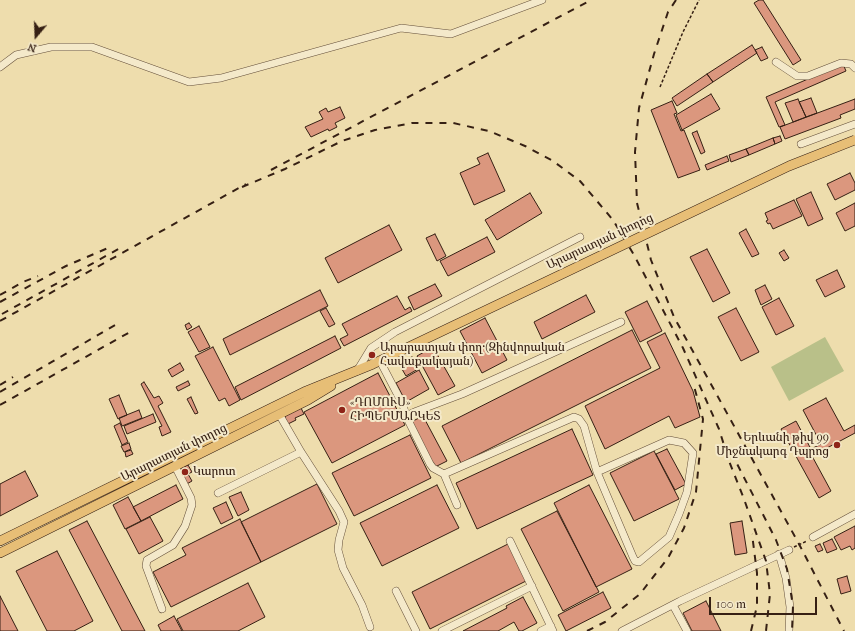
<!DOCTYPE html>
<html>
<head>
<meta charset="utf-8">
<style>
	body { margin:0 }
	#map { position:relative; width:855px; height:631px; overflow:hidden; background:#eeddad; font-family:"IM FELL French Canon",serif }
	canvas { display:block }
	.north { position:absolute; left:16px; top:16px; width:40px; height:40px; -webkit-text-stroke:3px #f4e9ca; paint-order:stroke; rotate:199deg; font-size:11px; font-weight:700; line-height:16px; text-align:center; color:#362014 }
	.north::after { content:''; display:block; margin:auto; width:14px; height:18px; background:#362014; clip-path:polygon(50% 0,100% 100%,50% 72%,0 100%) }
	.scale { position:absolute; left:709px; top:597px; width:108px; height:18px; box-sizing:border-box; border:2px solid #362014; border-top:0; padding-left:5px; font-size:12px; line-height:14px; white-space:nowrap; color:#362014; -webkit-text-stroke:3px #f4e9ca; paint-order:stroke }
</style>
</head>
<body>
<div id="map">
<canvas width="855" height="631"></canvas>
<div class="north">N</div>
<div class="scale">100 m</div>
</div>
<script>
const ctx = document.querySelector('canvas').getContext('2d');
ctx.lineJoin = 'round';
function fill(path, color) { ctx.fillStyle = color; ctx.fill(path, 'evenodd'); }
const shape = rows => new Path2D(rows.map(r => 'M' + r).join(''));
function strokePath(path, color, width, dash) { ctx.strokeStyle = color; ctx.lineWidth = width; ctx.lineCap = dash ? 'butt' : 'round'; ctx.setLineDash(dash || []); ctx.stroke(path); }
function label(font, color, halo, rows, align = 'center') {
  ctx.font = font + ' "IM FELL French Canon","Noto Serif Armenian",serif'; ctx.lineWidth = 4; ctx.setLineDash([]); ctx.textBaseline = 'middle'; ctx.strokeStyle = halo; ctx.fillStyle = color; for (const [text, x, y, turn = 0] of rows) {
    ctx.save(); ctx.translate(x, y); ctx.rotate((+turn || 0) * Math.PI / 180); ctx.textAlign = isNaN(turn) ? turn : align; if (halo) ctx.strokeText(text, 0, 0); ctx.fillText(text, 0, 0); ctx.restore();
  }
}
fill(shape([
	[825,337,844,371,789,401,771,367]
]), '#b9c089');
const building = shape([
	[759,0,763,0,801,60,793,65,754,3,759,0],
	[752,45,757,53,713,82,707,74,752,45],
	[762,47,768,58,761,61,755,50,762,47],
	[843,64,846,71,775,102,785,125,779,127,766,97,843,64],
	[707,74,713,82,677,106,672,98,707,74],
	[711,94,720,109,682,130,676,115,711,94],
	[811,98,817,113,806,117,799,102,811,98],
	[798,99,806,117,793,122,785,103,798,99],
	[855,99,855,109,840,115,841,118,785,139,780,127,855,99],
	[672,101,677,113,674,114,681,131,684,130,700,170,678,178,651,110,672,101],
	[340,107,345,118,335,123,337,127,329,131,328,129,311,137,305,127,323,119,319,112,326,108,328,112,340,107],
	[697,131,705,152,701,154,692,133,697,131],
	[780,136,782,141,775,144,773,138,780,136],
	[773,138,775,144,749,155,746,149,773,138],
	[746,149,749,155,731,162,729,155,746,149],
	[488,153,505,191,474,205,460,173,480,164,477,158,488,153],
	[727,156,729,161,707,170,705,165,727,156],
	[850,173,855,183,855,190,835,200,827,184,850,173],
	[811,192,823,219,808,226,796,199,811,192],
	[530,193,542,213,497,240,485,220,530,193],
	[794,200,802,216,773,229,770,223,768,224,766,221,768,220,765,213,794,200],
	[855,203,855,226,845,231,836,213,855,203],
	[389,225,402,250,338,283,325,258,389,225],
	[746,229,759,254,752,257,739,233,746,229],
	[435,234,446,256,437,261,426,238,435,234],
	[487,237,495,252,448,276,440,261,487,237],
	[707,249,730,293,713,302,690,257,707,249],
	[784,250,789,258,784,261,779,253,784,250],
	[837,270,845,287,825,297,816,280,837,270],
	[435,284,442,296,414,310,408,297,435,284],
	[765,285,772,299,761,305,755,290,765,285],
	[320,290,328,306,230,355,223,339,320,290],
	[586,295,595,312,542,339,534,322,586,295],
	[397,296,405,310,410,307,412,311,344,346,340,339,348,335,342,324,397,296],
	[779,298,794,326,776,335,762,307,779,298],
	[647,301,662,331,640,342,625,312,647,301],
	[326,308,335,324,329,327,320,311,326,308],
	[736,308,759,352,741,361,718,317,736,308],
	[485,318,507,360,482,373,460,331,485,318],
	[189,323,192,327,187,330,185,325,189,323],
	[199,326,210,347,199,352,188,332,199,326],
	[632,330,651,368,461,463,442,426,632,330],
	[665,333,693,391,700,417,675,428,669,416,605,449,585,406,660,368,647,342,665,333],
	[335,336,341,348,241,400,235,387,335,336],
	[213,347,240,400,229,406,225,398,219,401,195,356,213,347],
	[433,347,455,386,438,395,417,356,433,347],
	[412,357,418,369,406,376,399,364,412,357],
	[180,363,184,370,172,377,168,370,180,363],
	[419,370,429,389,406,402,396,383,419,370],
	[378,373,405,425,332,463,304,412,378,373],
	[188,381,190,385,178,391,176,387,188,381],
	[144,382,154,398,159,396,163,403,158,406,171,432,162,436,159,427,162,426,141,384,144,382],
	[119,395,127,415,118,419,109,399,119,395],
	[191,397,198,413,195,414,187,399,191,397],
	[826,398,844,431,855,425,855,433,812,456,831,491,819,498,781,429,796,421,811,449,821,444,803,410,826,398],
	[300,406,304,414,295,418,296,420,288,424,285,418,286,413,300,406],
	[139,410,142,418,122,426,119,418,139,410],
	[153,414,156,422,127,434,124,426,153,414],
	[423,416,447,461,435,467,411,422,423,416],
	[120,423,128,442,122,445,114,426,120,423],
	[572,429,593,475,477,529,456,483,572,429],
	[410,435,431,478,354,516,332,473,410,435],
	[129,443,131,449,124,452,121,446,129,443],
	[667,449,686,484,675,490,656,454,667,449],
	[131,450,133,454,126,457,125,452,131,450],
	[654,451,679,499,634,521,610,473,654,451],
	[188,465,192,472,188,474,192,481,185,485,177,470,188,465],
	[25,471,38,496,0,516,0,484,25,471],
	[317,484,337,524,261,562,241,522,317,484],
	[176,485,183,499,141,521,133,507,176,485],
	[437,485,459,528,382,566,360,523,437,485],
	[589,485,632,569,596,587,554,503,589,485],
	[241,492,249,510,238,516,229,497,241,492],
	[128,497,141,521,125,529,113,505,128,497],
	[226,502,233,518,221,524,213,508,226,502],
	[557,511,599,592,563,611,521,529,557,511],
	[150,517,163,541,139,554,126,529,150,517],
	[240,519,261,562,171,607,153,572,186,555,182,548,240,519],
	[87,521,145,631,122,631,69,530,87,521],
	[742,521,747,553,735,555,730,523,742,521],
	[855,526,855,548,852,550,850,546,841,550,834,537,855,526],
	[832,539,837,549,827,553,823,543,832,539],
	[508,544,526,581,430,629,412,592,508,544],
	[820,544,823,550,818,552,815,546,820,544],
	[57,551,93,621,74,631,47,631,16,571,57,551],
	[847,576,851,591,841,594,837,579,847,576],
	[248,583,265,617,238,631,183,631,177,619,248,583],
	[603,592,611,608,566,631,558,615,603,592],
	[0,596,18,631,0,631,0,596],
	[523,597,537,623,522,631,519,631,514,622,498,631,463,631,507,608,506,606,523,597],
	[706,601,721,631,692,631,683,613,706,601],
	[174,616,182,631,161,631,158,625,174,616]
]);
fill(building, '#db977e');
strokePath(building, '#362014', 1);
const minor = shape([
	[776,62,797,76,808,76,841,63,851,64,855,68],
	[0,67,16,55,51,47,92,47,189,82,221,78,401,28,451,34,542,0],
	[801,144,855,124],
	[380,361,403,405,406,416,417,411,462,394,621,322],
	[357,371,371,348,395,332,580,237],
	[279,414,301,452,339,511,344,522,339,540,338,550,343,568,362,605,370,627],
	[406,416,430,464,433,468,444,474,457,505],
	[444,474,574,417,579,419,584,426,597,472,633,557,635,561,639,562,669,537,679,514,687,492,693,453,684,443,669,440,597,472],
	[218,493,301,452],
	[813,537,855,514],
	[510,541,553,631],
	[779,554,786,578,790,607,789,631],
	[396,591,416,631],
	[673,605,687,631],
	[162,609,146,566,147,560,173,545,185,526,192,505,191,498,175,466],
	[442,631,532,586],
	[541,631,551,626],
	[622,631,680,601,789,550]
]);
const major = shape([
	[0,541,304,392,373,364,394,354],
	[0,553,308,400,331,386]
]);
strokePath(minor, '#644f3a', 8);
strokePath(major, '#362014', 10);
strokePath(shape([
	[660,87,683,32,699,0],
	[794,547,807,541]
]), '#362014', 1.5, [3, 2]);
strokePath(minor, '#f4e9ca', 7);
strokePath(major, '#e7be76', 9);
strokePath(shape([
	[676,0,668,12,654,54,639,108,635,152,637,203,651,260,674,317,799,544,844,631],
	[271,170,591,0],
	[242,187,285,169,342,141,375,130,412,123,453,123,489,131,525,146,553,161,580,181,613,220,634,255,683,348,719,429,729,461,744,499,766,561,770,594,766,631],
	[0,295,23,282,38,276],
	[0,302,66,266,108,248],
	[2,314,122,247],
	[0,321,246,184],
	[0,385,13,377],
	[0,392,117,324],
	[0,405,130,332],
	[731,452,776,540,787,569,793,606,792,631],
	[587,631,605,622,640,594,668,558,684,528,696,492,703,419,694,386],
	[751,631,757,606,757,573,752,534]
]), '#362014', 2, [7, 7]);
const majorBridge = shape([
	[394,354,789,166,855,140]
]);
strokePath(majorBridge, '#362014', 10, []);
strokePath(majorBridge, '#e7be76', 9);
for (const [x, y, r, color] of [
	[372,355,4,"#8f2418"],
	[342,410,4,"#8f2418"],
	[837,445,4,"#8f2418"],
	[185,472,4,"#8f2418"]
]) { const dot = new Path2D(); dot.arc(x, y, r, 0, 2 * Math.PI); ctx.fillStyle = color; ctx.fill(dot); strokePath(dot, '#f4e9ca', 1.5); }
label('12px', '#362014', '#f4e9ca', [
	["Արարատյան փողոց",600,242,-25],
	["Արարատյան փողոց",174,453,-26]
]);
label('12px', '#362014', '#f4e9ca', [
	["Արարատյան փող․(Զինվորական",380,348],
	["Հավաքակայան)",380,362],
	["«ԴՈՄՈՒՍ»",350,403],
	["ՀԻՊԵՐՄԱՐԿԵՏ",350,417],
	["Երևանի թիվ 99",829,438,"right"],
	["Միջնակարգ Դպրոց",829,452,"right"],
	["Կարոտ",193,472]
], 'left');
</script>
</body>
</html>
